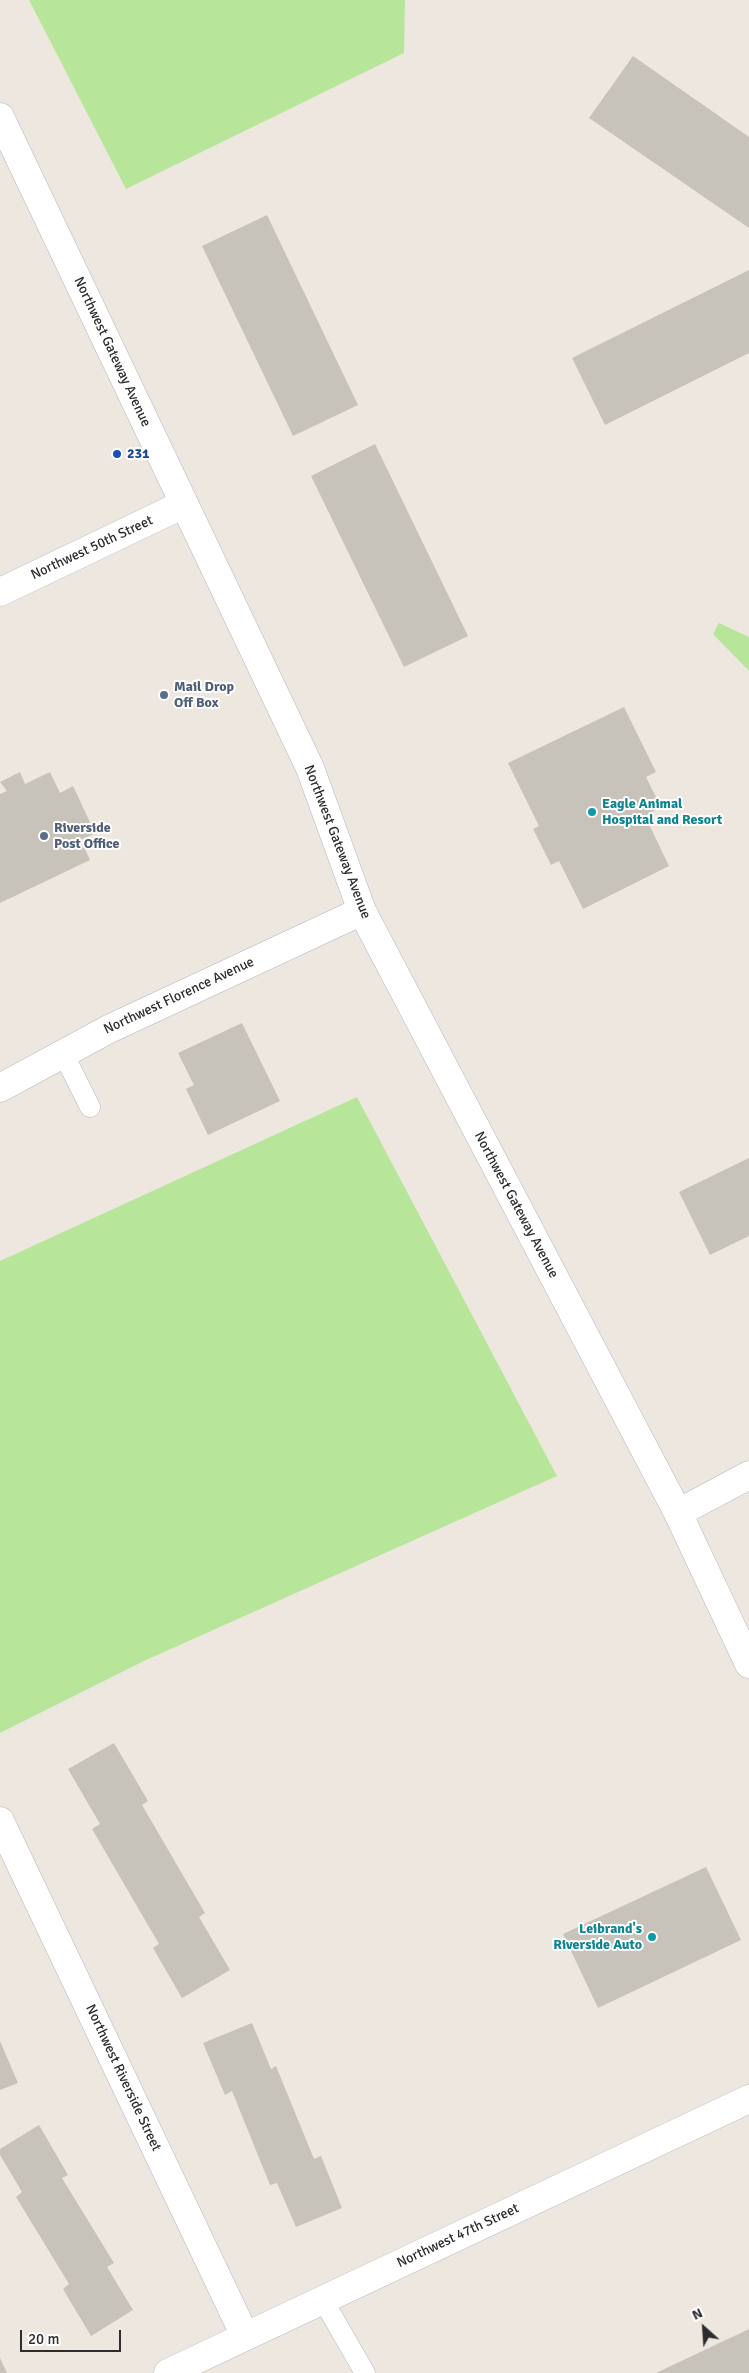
<!DOCTYPE html>
<html>
<head>
<meta charset="utf-8">
<style>
	body { margin:0 }
	#map { position:relative; width:749px; height:2373px; overflow:hidden; background:#eee7df; font-family:Signika,sans-serif }
	canvas { display:block }
	.north { position:absolute; left:679px; top:2303px; width:50px; height:50px; -webkit-text-stroke:4px #fff; paint-order:stroke; rotate:334deg; font-size:14px; font-weight:700; line-height:20px; text-align:center; color:#2d2d2d }
	.north::after { content:''; display:block; margin:auto; width:18px; height:22px; background:#2d2d2d; clip-path:polygon(50% 0,100% 100%,50% 72%,0 100%) }
	.scale { position:absolute; left:20px; top:2330px; width:101px; height:22px; box-sizing:border-box; border:2px solid #2d2d2d; border-top:0; padding-left:6px; font-size:15px; line-height:18px; white-space:nowrap; color:#2d2d2d; -webkit-text-stroke:4px #fff; paint-order:stroke }
</style>
</head>
<body>
<div id="map">
<canvas width="749" height="2373"></canvas>
<div class="north">N</div>
<div class="scale">20 m</div>
</div>
<script>
const ctx = document.querySelector('canvas').getContext('2d');
ctx.lineJoin = 'round';
function fill(path, color) { ctx.fillStyle = color; ctx.fill(path, 'evenodd'); }
const shape = rows => new Path2D(rows.map(r => 'M' + r).join(''));
function strokePath(path, color, width, dash) { ctx.strokeStyle = color; ctx.lineWidth = width; ctx.lineCap = dash ? 'butt' : 'round'; ctx.setLineDash(dash || []); ctx.stroke(path); }
function label(font, color, halo, rows, align = 'center') {
  ctx.font = font + ' Signika,sans-serif'; ctx.lineWidth = 4; ctx.setLineDash([]); ctx.textBaseline = 'middle'; ctx.strokeStyle = halo; ctx.fillStyle = color; for (const [text, x, y, turn = 0] of rows) {
    ctx.save(); ctx.translate(x, y); ctx.rotate((+turn || 0) * Math.PI / 180); ctx.textAlign = isNaN(turn) ? turn : align; if (halo) ctx.strokeText(text, 0, 0); ctx.fillText(text, 0, 0); ctx.restore();
  }
}
fill(shape([
	[29,0,405,0,404,53,126,189],
	[719,623,749,637,749,671,713,634],
	[357,1097,557,1476,144,1661,0,1733,0,1261]
]), '#b7e69b');
fill(shape([
	[633,56,749,137,749,228,589,118],
	[267,215,358,405,293,436,202,246],
	[749,270,749,353,605,425,572,358],
	[375,444,468,636,404,667,311,476],
	[624,707,656,772,646,777,661,807,645,816,669,866,583,909,559,861,551,865,533,829,539,826,508,763],
	[20,772,25,784,50,772,60,793,73,786,95,833,81,840,90,860,0,903,0,794,7,791,0,782],
	[242,1023,280,1101,208,1135,186,1089,194,1085,178,1053],
	[749,1158,749,1236,710,1255,679,1192],
	[114,1743,148,1801,142,1805,205,1913,199,1917,230,1970,182,1998,153,1948,159,1944,92,1829,100,1824,68,1769],
	[706,1867,741,1940,598,2008,563,1934],
	[252,2023,271,2069,276,2066,314,2159,321,2156,342,2208,296,2227,277,2183,270,2185,232,2091,225,2095,203,2043],
	[0,2041,18,2083,0,2090],
	[39,2125,68,2175,62,2178,114,2263,107,2267,133,2310,91,2336,63,2289,69,2284,16,2197,22,2192,0,2155,0,2149],
	[749,2329,749,2373,656,2373],
	[0,2358,7,2373,0,2373]
]), '#c7c2ba');
const service = shape([
	[63,1053,90,1107],
	[323,2300,365,2373]
]);
const minor = shape([
	[0,592,184,504],
	[0,1088,109,1029,362,911],
	[678,1513,749,1475],
	[0,1821,245,2336],
	[168,2373,749,2099]
]);
const secondary = shape([
	[0,117,310,768,362,911,678,1513,749,1664]
]);
strokePath(service, '#b3b6c0', 21);
strokePath(minor, '#b3b6c0', 29);
strokePath(secondary, '#b3b6c0', 29);
strokePath(service, '#fff', 20);
strokePath(minor, '#fff', 28);
strokePath(secondary, '#fff', 28);
for (const [x, y, r, color] of [
	[117,454,5,"#1a4fb4"],
	[164,695,5,"#5c6f8a"],
	[592,812,5,"#0f9aa8"],
	[44,836,5,"#5c6f8a"],
	[652,1937,5,"#0f9aa8"]
]) { const dot = new Path2D(); dot.arc(x, y, r, 0, 2 * Math.PI); ctx.fillStyle = color; ctx.fill(dot); strokePath(dot, '#fff', 2); }
label('14px', '#2d2d2d', '#fff', [
	["Northwest Gateway Avenue",112,352,65],
	["Northwest 50th Street",92,548,-25],
	["Northwest Gateway Avenue",337,842,69],
	["Northwest Florence Avenue",179,996,-25],
	["Northwest Gateway Avenue",516,1205,62],
	["Northwest Riverside Street",123,2078,65],
	["Northwest 47th Street",458,2236,-25]
]);
label('bold 14px', '#164399', '#fff', [
	["231",127,454]
], 'left');
label('bold 14px', '#4e5e75', '#fff', [
	["Mail Drop",174,687],
	["Off Box",174,703],
	["Riverside",54,828],
	["Post Office",54,844]
], 'left');
label('bold 14px', '#0d838f', '#fff', [
	["Eagle Animal",602,804],
	["Hospital and Resort",602,820],
	["Leibrand's",642,1929,"right"],
	["Riverside Auto",642,1945,"right"]
], 'left');
</script>
</body>
</html>
